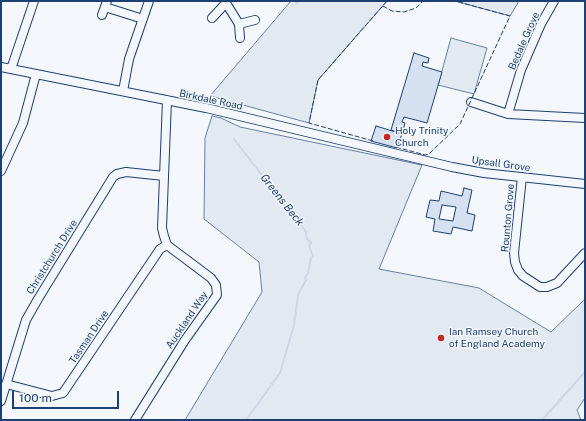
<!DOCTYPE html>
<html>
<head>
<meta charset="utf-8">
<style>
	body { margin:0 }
	#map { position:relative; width:586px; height:421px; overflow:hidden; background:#f4f7fb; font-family:"Public Sans",sans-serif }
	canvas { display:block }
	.frame { position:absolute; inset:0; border:2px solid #1d3f73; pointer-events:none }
	.scale { position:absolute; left:12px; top:391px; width:107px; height:18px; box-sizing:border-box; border:2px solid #1d3f73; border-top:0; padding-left:5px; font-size:12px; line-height:14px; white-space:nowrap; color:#1d3f73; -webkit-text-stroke:3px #f4f7fb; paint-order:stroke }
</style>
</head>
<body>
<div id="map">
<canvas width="586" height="421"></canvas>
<div class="frame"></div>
<div class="scale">100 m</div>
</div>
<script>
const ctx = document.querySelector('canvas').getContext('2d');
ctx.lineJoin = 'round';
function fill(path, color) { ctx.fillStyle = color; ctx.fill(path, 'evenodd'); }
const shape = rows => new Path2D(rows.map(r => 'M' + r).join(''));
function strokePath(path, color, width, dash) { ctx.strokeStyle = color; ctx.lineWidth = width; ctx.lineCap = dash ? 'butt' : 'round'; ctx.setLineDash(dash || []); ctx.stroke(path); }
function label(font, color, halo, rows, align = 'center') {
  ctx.font = font + ' "Public Sans",sans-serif'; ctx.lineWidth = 3; ctx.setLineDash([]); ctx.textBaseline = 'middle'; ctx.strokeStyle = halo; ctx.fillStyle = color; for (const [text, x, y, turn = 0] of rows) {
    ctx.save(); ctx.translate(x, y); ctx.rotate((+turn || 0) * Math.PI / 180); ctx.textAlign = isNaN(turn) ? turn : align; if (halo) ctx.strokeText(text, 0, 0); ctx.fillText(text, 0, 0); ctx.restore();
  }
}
const green = shape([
	[291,1,387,1,318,80,309,123,210,96,291,1],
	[455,1,519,1,510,16,455,1],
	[451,38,487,48,474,94,438,85,451,38],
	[212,116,221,118,240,127,422,165,379,269,479,288,551,332,585,299,585,398,577,410,581,420,185,420,262,292,259,262,204,219,205,138,212,116]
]);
fill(green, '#e3e9f0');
strokePath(green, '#687fa3', 1);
strokePath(shape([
	[296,4,299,1],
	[234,139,306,232,307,239,311,243,309,246,313,256,311,258,308,273,305,278,306,280,298,295,294,325,280,373,246,420],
	[542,420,585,372]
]), '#cfd7e4', 2);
const building = shape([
	[414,53,429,58,428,63,423,62,422,66,442,72,427,123,404,117,402,122,405,123,402,134,391,130,414,53],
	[376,126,402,134,397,148,371,141,376,126],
	[464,188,472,190,467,213,475,215,472,231,453,227,451,234,433,231,435,219,426,217,430,200,439,201,441,191,462,196,464,188],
	[442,205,456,207,453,221,439,219,442,205]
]);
fill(building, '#d5e0f0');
strokePath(building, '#1d3f73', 1);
const minor = shape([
	[105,7,143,19],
	[102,15,107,1],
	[212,18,226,3,239,24,240,38],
	[239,24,255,20],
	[1,67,206,108,452,167,484,173,585,184],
	[11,69,34,1],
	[123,91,129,59,149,1],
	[471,102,508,114,585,118],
	[508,114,521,70,541,24,554,1],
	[1,171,23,123,36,74],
	[522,177,514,253,515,262,518,270,523,276,540,287,547,287,557,283,585,253],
	[6,384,52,396,63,393,160,249,167,245],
	[1,401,26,320,38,299,113,177,117,174,126,172,164,176],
	[135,420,185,340,217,295,216,285,211,278,167,245,164,236,162,228,167,100]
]);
strokePath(minor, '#1d3f73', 10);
strokePath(minor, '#f4f7fb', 8);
strokePath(shape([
	[383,6,392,11,404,12,416,8,423,1],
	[373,141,309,123,318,80,387,1],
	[396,147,425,155,429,154,460,124,510,16,455,1]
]), '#1d3f73', 1, [5, 2]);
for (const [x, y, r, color] of [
	[387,137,4,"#c62828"],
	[441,338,4,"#c62828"]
]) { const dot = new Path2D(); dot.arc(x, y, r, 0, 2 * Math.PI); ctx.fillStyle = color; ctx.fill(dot); strokePath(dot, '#f4f7fb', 1.5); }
label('10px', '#1d3f73', '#f4f7fb', [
	["Bedale Grove",524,41,-66],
	["Birkdale Road",211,100,12],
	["Upsall Grove",501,164,8],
	["Rounton Grove",508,218,-85],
	["Christchurch Drive",52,257,-58],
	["Auckland Way",187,320,-56],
	["Tasman Drive",89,337,-56]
]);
label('10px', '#1d3f73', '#f4f7fb', [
	["Holy Trinity",395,131],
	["Church",395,143],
	["Ian Ramsey Church",449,332],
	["of England Academy",449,344]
], 'left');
label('italic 11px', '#1d3f73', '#f4f7fb', [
	["Greens Beck",282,200,52]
]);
</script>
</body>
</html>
